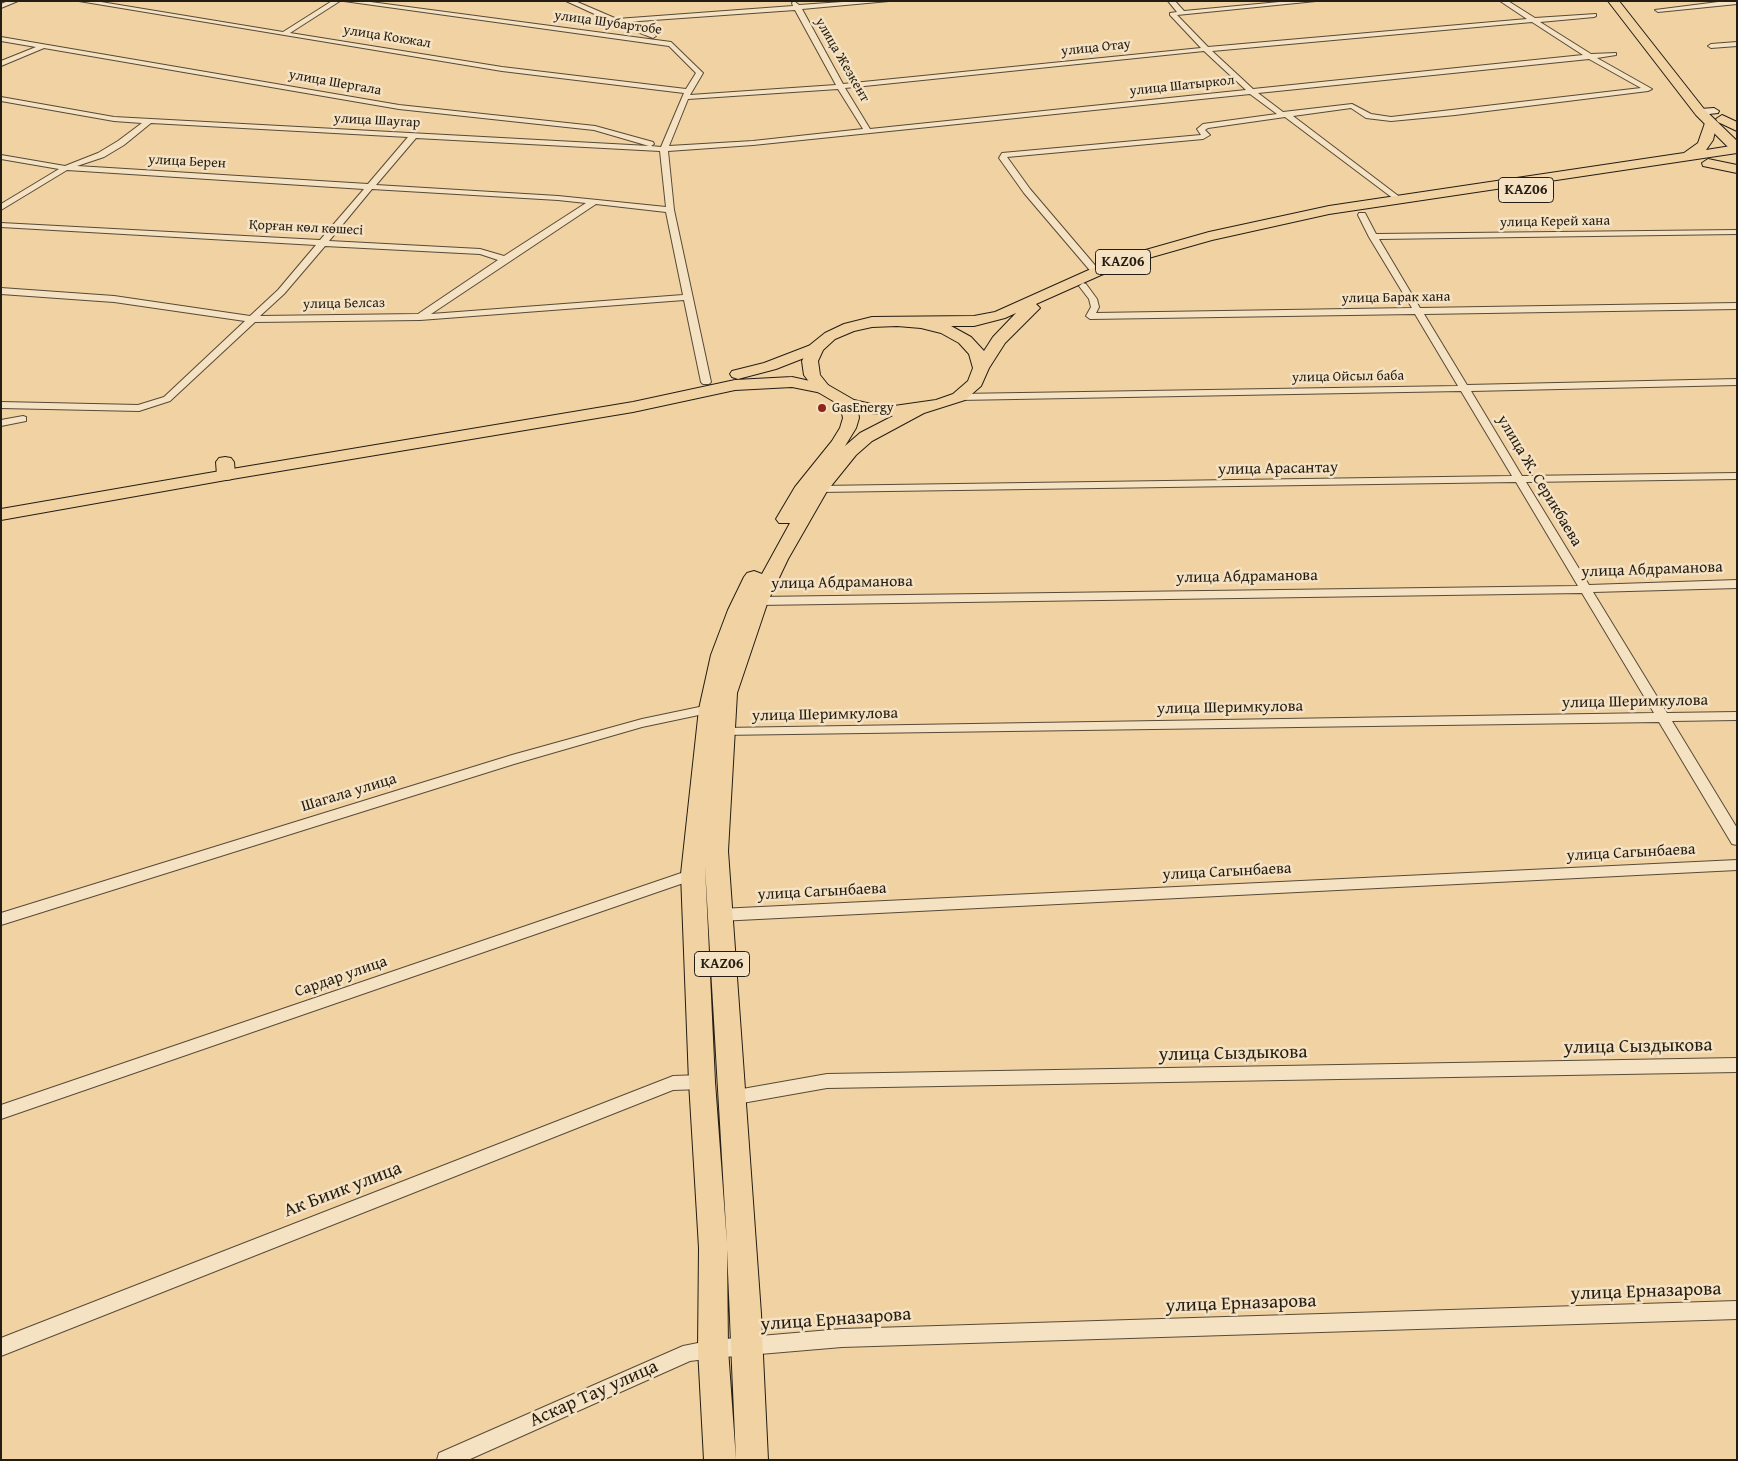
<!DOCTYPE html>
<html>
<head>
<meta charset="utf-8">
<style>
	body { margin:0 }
	#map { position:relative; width:1738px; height:1461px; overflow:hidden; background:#f0d2a3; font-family:"Gentium Book Plus",serif }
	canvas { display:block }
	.frame { position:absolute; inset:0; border:2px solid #241d13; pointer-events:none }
</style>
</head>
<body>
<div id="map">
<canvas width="1738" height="1461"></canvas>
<div class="frame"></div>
</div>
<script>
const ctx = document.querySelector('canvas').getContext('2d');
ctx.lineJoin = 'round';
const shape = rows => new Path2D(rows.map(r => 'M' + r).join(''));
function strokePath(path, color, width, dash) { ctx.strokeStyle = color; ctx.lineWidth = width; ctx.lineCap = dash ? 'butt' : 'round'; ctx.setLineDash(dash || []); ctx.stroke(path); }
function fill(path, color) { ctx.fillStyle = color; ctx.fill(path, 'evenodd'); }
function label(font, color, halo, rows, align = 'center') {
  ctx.font = font + ' "Gentium Book Plus",serif'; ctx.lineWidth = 5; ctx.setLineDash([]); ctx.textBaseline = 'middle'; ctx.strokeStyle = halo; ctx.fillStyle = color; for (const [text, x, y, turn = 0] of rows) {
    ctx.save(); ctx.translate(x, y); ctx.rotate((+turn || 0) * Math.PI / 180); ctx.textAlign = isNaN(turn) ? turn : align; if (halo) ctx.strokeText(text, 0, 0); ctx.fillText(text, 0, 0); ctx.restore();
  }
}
const minor = shape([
	[8,1,18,1,1,8,1,4,8,1],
	[79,1,95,1,283,32,332,1,340,1,290,33,502,67,686,89,696,73,669,46,344,1,363,1,671,42,703,73,690,95,836,85,795,10,625,22,655,35,656,36,653,38,612,22,566,1,575,1,617,19,793,6,792,3,794,1,799,5,857,1,889,1,802,9,843,84,1201,48,1170,15,1170,13,1177,12,1168,1,1175,1,1184,11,1290,1,1316,1,1177,15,1208,47,1527,19,1500,1,1508,1,1535,18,1596,14,1596,16,1594,17,1540,22,1591,54,1616,53,1616,55,1597,58,1652,89,1648,91,1455,115,1391,121,1366,118,1351,108,1293,116,1401,198,1402,200,1398,202,1285,117,1208,128,1205,130,1210,135,1203,139,1007,157,1030,189,1099,270,1100,272,1096,275,1093,274,1024,193,999,158,1002,153,1201,135,1197,129,1203,124,1277,114,1250,94,753,145,668,151,674,210,711,382,709,384,703,384,701,382,684,300,420,320,255,322,170,401,139,411,1,408,1,402,138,405,164,397,245,321,114,302,1,294,1,288,114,296,250,316,278,290,316,245,1,227,1,223,320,240,364,189,67,170,1,210,1,204,59,169,1,159,1,155,65,166,98,153,118,141,142,123,114,121,1,101,1,97,114,117,649,146,594,130,399,109,44,48,1,66,1,61,36,47,1,41,1,37,399,105,595,126,653,142,654,144,651,146,661,147,684,93,502,71,79,1],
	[1532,22,1583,55,1253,89,1212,51,1532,22],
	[1204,51,1246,90,870,129,845,88,1204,51],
	[1589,59,1641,88,1391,117,1371,114,1352,104,1283,112,1258,93,1589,59],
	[838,89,863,129,753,141,669,146,688,99,838,89],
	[151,123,408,137,368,184,77,166,104,157,124,145,151,123],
	[416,138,660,151,666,207,558,196,376,185,416,138],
	[372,189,558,200,586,203,504,256,480,249,329,241,372,189],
	[596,204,666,212,683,295,431,314,596,204],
	[325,246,480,254,498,260,418,314,260,316,284,294,325,246],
	[1726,1,1737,1,1737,4,1658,12,1655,10,1726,1],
	[1737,42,1737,46,1711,48,1708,46,1711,44,1737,42],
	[1359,213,1365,213,1376,234,1737,230,1737,234,1379,239,1420,308,1737,303,1737,309,1424,314,1467,385,1737,379,1737,385,1471,391,1522,476,1737,473,1737,479,1526,482,1589,585,1737,580,1737,588,1593,592,1667,713,1737,712,1737,720,1672,721,1737,828,1737,845,1732,844,1659,722,720,735,718,732,724,728,1654,713,1582,593,758,605,752,601,758,597,1578,586,1516,482,819,492,814,489,819,486,1512,476,1461,391,959,400,954,397,959,394,1458,386,1415,314,1090,319,1086,316,1091,307,1089,299,1079,286,1083,283,1086,284,1097,299,1099,307,1096,313,1412,308,1369,237,1358,215,1359,213],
	[23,416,26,417,26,421,1,426,1,420,23,416],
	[709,705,715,709,713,712,642,727,514,764,1,925,1,913,512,755,642,719,709,705],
	[1737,860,1737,870,719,921,714,919,712,915,714,911,719,909,1737,860],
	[693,869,698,870,700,874,698,878,1,1119,1,1105,693,869],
	[1737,1058,1737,1072,827,1088,731,1105,725,1103,723,1098,725,1093,731,1091,827,1074,1737,1058],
	[702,1075,707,1077,710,1082,707,1087,702,1089,673,1090,1,1356,1,1338,668,1078,673,1076,702,1075],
	[1737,1301,1737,1319,842,1347,713,1358,690,1361,468,1460,437,1460,439,1453,683,1346,713,1340,842,1329,1737,1301]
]);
const secondary = shape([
	[1714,108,1719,111,1718,113,1700,115,1695,112,1700,109,1714,108]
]);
const primary = shape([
	[1608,1,1619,1,1704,109,1737,141,1737,152,1732,151,1696,115,1608,1],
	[1708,159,1737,165,1737,173,1703,166,1702,163,1708,159],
	[816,343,822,345,824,348,822,351,776,369,738,379,732,377,730,374,732,371,764,363,816,343],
	[792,377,828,385,830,388,828,391,822,393,792,387,735,390,633,412,226,480,1,520,1,509,226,470,633,402,735,380,792,377]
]);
const trunk = shape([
	[1722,115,1737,122,1737,131,1718,122,1716,119,1722,115],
	[1711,119,1717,123,1713,140,1706,150,1737,145,1737,153,1329,214,1212,240,1145,259,1101,275,1036,304,1040,308,1005,343,989,368,981,386,965,400,924,413,872,441,856,455,827,491,788,559,768,601,737,693,728,851,761,1314,768,1460,736,1460,727,1249,728,1349,736,1460,704,1460,698,1349,699,1248,689,1082,681,874,699,709,711,655,728,610,744,577,747,573,754,571,762,574,790,523,779,523,776,519,795,487,832,441,840,428,843,418,840,405,816,391,804,375,802,361,810,345,825,333,844,324,872,317,974,316,995,312,1091,269,1135,253,1209,232,1329,206,1684,153,1698,143,1705,123,1711,119],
	[1016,313,993,337,984,351,971,337,951,326,974,326,1005,318,1016,313],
	[897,326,921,328,941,333,959,343,969,354,973,368,968,381,953,394,936,400,894,406,871,404,854,400,828,385,820,375,818,361,823,350,835,339,854,331,872,327,897,326],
	[858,411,893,416,860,433,845,446,856,428,859,418,858,411],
	[705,866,727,1244,715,1082,705,866],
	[225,457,231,458,234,462,235,475,232,479,226,480,220,479,217,475,216,462,219,458,225,457]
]);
strokePath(minor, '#574a37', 2);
strokePath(secondary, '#241d13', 2);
strokePath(primary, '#241d13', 2);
strokePath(trunk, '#241d13', 2);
fill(minor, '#f5e2c3');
fill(secondary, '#f5e2c3');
fill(primary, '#f0d2a3');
fill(trunk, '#f0d2a3');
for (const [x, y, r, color] of [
	[822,408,5,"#8f2418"]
]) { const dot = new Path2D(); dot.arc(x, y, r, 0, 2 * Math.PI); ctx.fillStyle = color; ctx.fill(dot); strokePath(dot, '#f5e2c3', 2); }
label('14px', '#241d13', '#f5e2c3', [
	["улица Шубартобе",608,23,8],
	["улица Кокжал",387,37,9],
	["улица Отау",1096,48,-6],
	["улица Жезкент",842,60,60],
	["улица Шергала",335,83,10],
	["улица Шатыркол",1182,86,-6],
	["улица Шаугар",377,121,3],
	["улица Берен",187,162,3],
	["улица Керей хана",1555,222,-1],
	["Қорған көл көшесі",306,228,3],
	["улица Барак хана",1396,298,-1],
	["улица Белсаз",344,304,-1],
	["улица Ойсыл баба",1348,377,-1]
]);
label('14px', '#241d13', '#f5e2c3', [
	["GasEnergy",832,408]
], 'left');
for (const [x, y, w] of [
	[1526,190,55],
	[1123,262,55],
	[722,964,55]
]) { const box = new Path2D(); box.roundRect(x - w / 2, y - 12.5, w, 25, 4); ctx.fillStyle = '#f5e2c3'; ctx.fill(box); strokePath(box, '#241d13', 1); }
label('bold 15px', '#241d13', null, [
	["KАZ06",1526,190],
	["KАZ06",1123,262],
	["KАZ06",722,964]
]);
label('16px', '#241d13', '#f5e2c3', [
	["улица Арасантау",1278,469,-1],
	["улица Ж. Серикбаева",1539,481,59],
	["улица Абдраманова",1652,570,-2],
	["улица Абдраманова",1247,577,-1],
	["улица Абдраманова",842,583,-1],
	["улица Шеримкулова",1635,702,-1],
	["улица Шеримкулова",1230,708,-1],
	["улица Шеримкулова",825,715,-1],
	["Шагала улица",349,793,-17],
	["улица Сагынбаева",1631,853,-3],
	["улица Сагынбаева",1227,872,-3],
	["улица Сагынбаева",822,892,-3],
	["Сардар улица",341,977,-19]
]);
label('19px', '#241d13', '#f5e2c3', [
	["улица Сыздыкова",1638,1047,-1],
	["улица Сыздыкова",1233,1054,-1],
	["Ак Биик улица",343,1190,-21],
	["улица Ерназарова",1646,1292,-2],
	["улица Ерназарова",1241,1304,-2],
	["улица Ерназарова",836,1320,-4],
	["Аскар Тау улица",594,1394,-24]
]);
</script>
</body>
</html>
